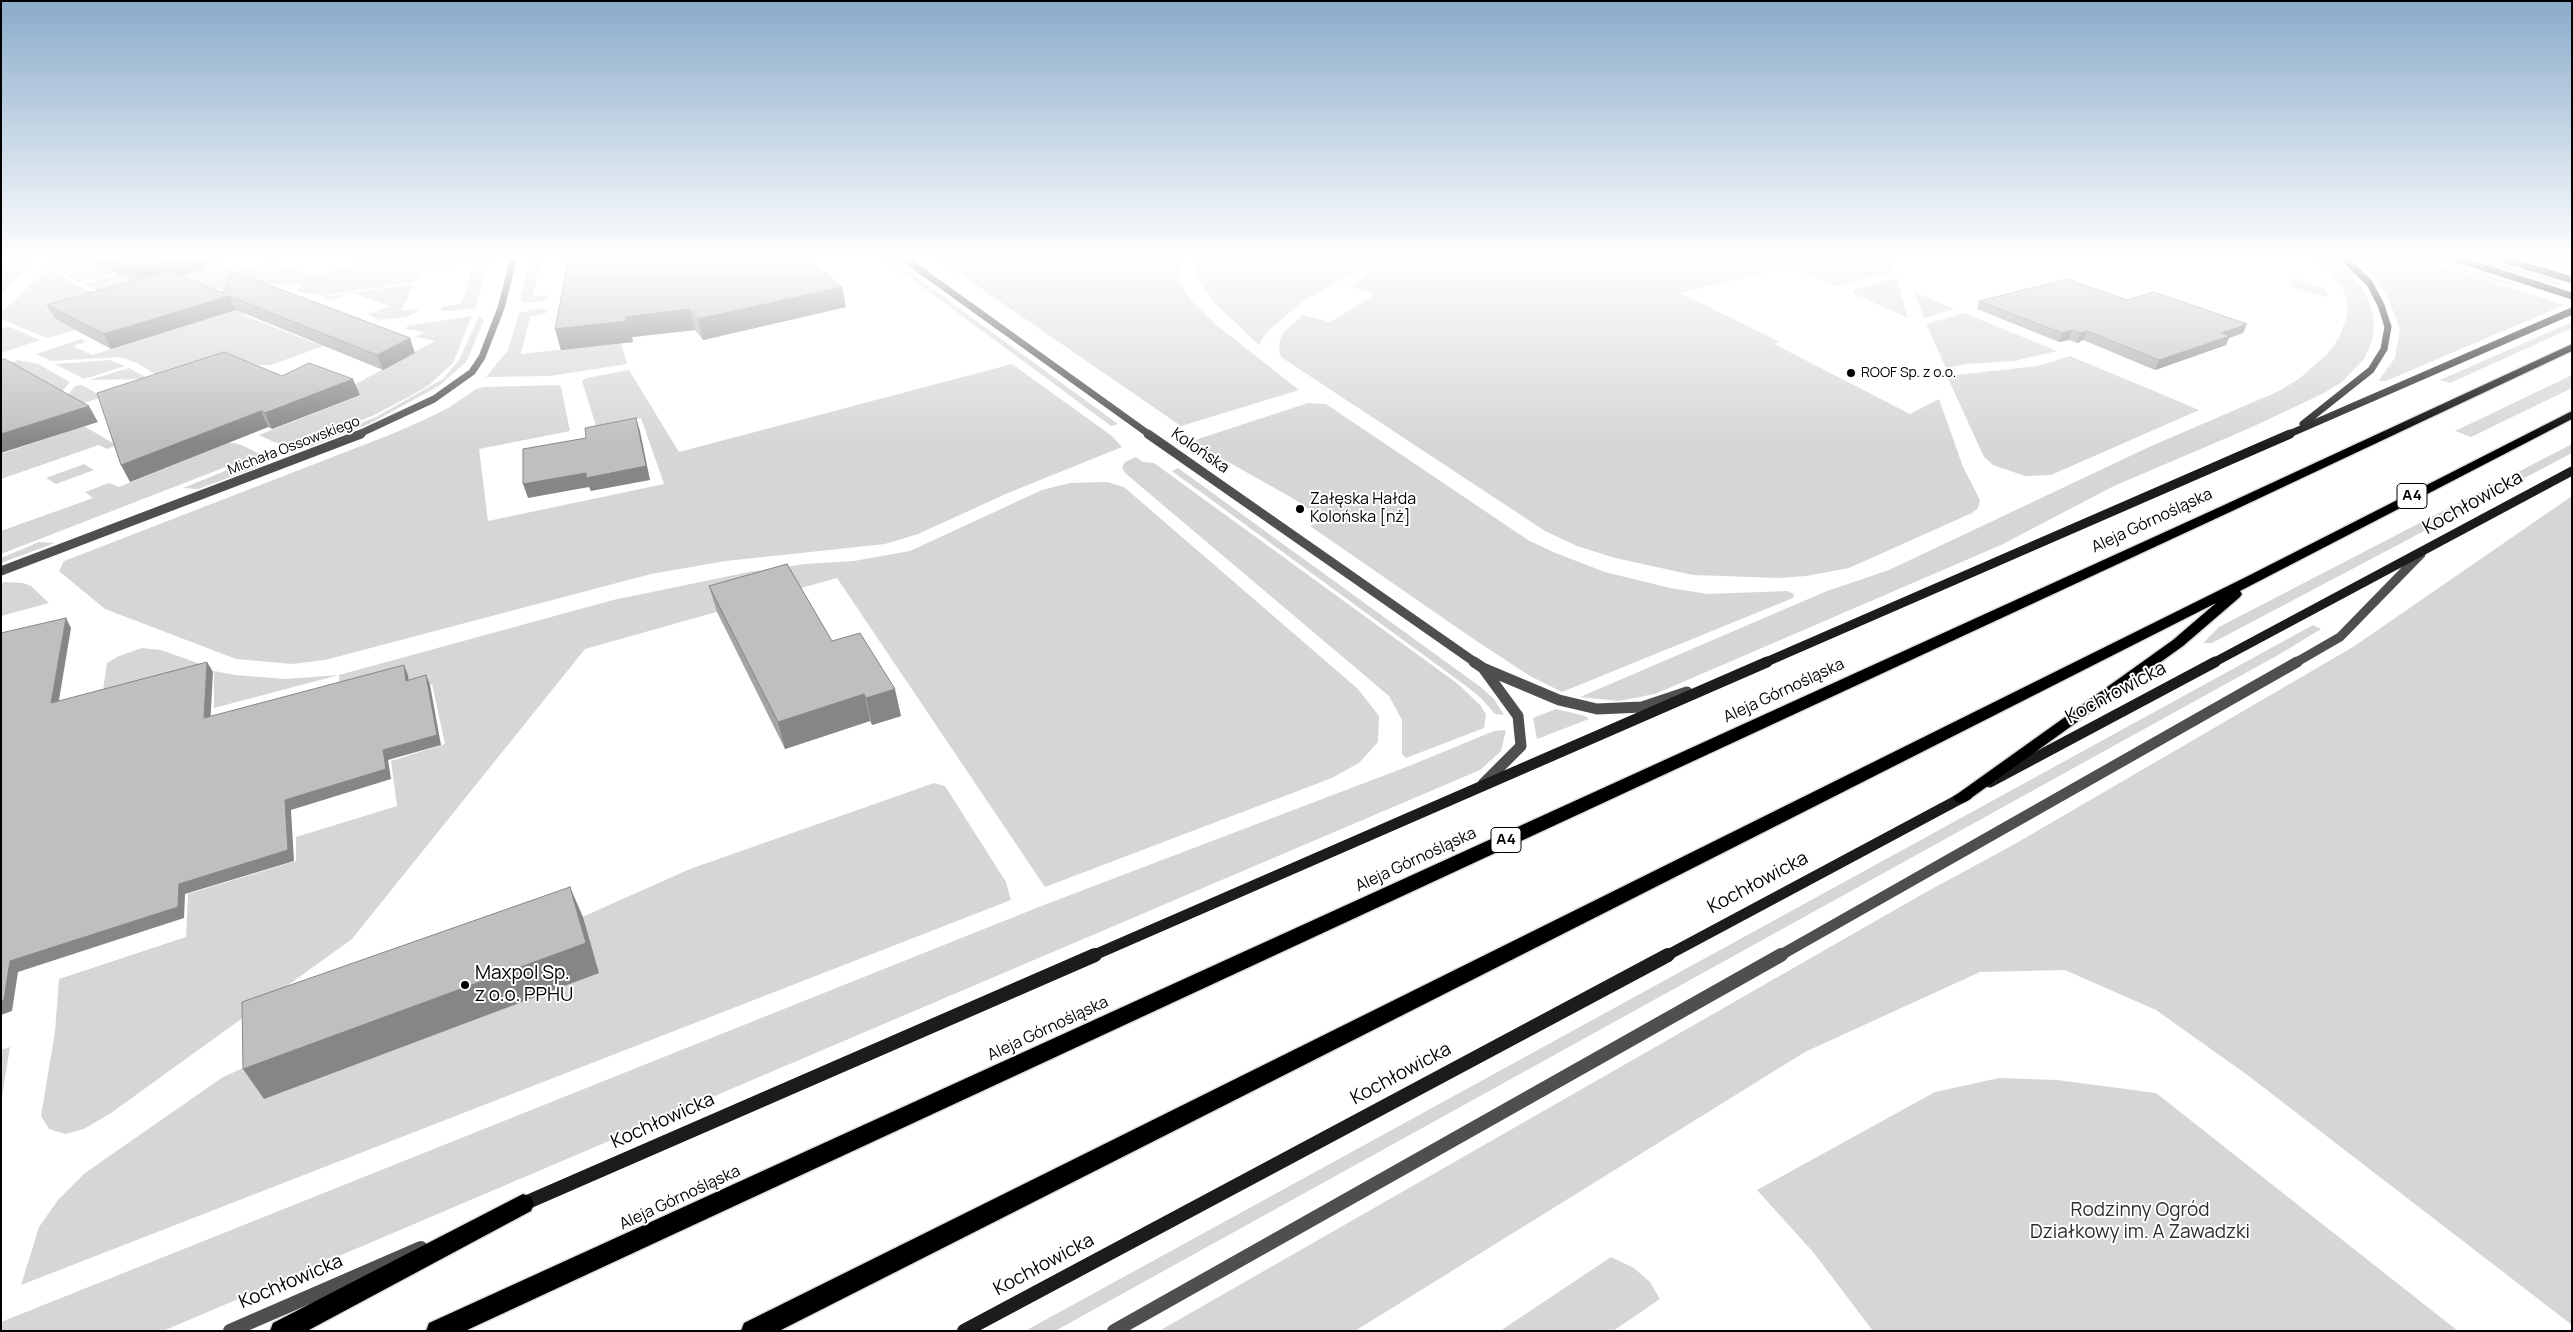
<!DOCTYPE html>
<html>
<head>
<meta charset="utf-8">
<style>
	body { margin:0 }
	#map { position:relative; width:2573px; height:1332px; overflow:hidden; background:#fff; font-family:Manrope,sans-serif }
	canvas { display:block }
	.frame { position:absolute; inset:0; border:2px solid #000; pointer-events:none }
</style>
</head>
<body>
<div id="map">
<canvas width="2573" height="1332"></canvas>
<div class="frame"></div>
</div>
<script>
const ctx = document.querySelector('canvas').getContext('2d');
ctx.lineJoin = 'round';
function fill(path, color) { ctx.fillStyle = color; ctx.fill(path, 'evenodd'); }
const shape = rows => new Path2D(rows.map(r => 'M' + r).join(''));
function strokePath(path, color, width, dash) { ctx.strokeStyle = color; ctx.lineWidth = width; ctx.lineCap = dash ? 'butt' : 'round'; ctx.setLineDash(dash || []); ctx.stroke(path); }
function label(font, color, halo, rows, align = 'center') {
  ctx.font = font + ' Manrope,sans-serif'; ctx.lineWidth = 4; ctx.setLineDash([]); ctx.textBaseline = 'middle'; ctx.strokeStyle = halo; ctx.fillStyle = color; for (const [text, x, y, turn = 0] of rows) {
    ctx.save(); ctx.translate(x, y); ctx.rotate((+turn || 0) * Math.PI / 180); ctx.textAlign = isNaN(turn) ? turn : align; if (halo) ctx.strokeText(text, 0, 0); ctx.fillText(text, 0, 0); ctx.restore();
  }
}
fill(shape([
	[68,257,113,257,137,267,79,282,51,265],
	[180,257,205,257,168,267,119,275,145,286,185,274,172,268,208,258,234,269,225,290,219,288,144,310,82,284],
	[376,257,490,257,475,308,446,311,440,310,444,306,461,304,474,263,422,268,415,282,321,296,296,291,302,285,243,284,235,288,241,270,273,261,312,277],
	[531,257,541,257,533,296,545,295,548,298,541,301,525,303,520,300],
	[882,257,889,257,1118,424,1111,426],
	[935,257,1183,257,1179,272,1180,282,1190,299,1214,323,1299,390,1181,426],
	[1198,257,1888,257,1893,272,1837,286,1791,266,1680,293,1780,342,1774,344,1910,414,1939,399,1963,467,1980,500,1978,508,1972,513,1849,568,1806,576,1779,578,1693,575,1615,558,1577,546,1545,531,1281,357,1279,351,1280,341,1283,333,1302,315,1330,322,1376,294,1350,287,1372,272,1360,269,1303,301,1267,332,1259,345,1215,303,1196,276,1194,268],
	[2316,257,2334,257,2349,271,2365,293,2372,309,2374,327,2372,341,2364,359,2342,382,2322,394,2250,428,2114,486,2001,545,1655,694,1619,701,1580,697,1827,591,1889,570,2149,447,2279,391,2300,378,2327,354,2339,338,2347,316,2347,300,2342,286,2330,270],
	[2353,257,2414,257,2564,305,2386,381,2381,381,2379,380,2395,358,2400,329,2389,300,2377,280],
	[2421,257,2431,257,2528,288,2503,284],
	[2466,257,2481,257,2564,283,2558,286],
	[2535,257,2572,257,2572,271,2560,265],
	[21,261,25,263,27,268,1,294,1,263],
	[49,268,76,285,137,312,95,307,54,319,71,328,102,319,106,321,47,338,1,319,1,313],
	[1897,278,1908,318,1853,293,1856,289],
	[2292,278,2323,288,2328,293,2326,297,2291,286],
	[414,284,401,311,420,309,410,316,397,318,380,320,367,314,390,306,353,293,330,300,323,297],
	[1914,292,1954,309,1924,318],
	[296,298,243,315,314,343,354,329,329,344,271,365,258,365,232,357,161,378,137,363,120,357,51,361,36,354,81,339,86,342,73,346,92,355,237,310],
	[541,308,547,311,546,313,530,317,521,354,621,343,627,364,549,376,486,377,508,350,519,313],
	[1964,313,2057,351,2014,361,1966,364,1946,368,1926,324],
	[472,316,453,363,429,385,414,394,372,416,294,446,274,442,259,435,361,395,333,384,354,385,435,341,415,337,425,332,405,329,408,326],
	[479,316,484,321,466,362,439,386,369,424,312,446,299,447,376,417,443,379,459,360],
	[2572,322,2572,328,2450,383,2440,380],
	[10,327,40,340,1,353,1,328],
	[2070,356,2159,393,2199,410,2051,475,2025,476,1993,465,1984,457,1947,376,2038,366],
	[18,360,38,364,70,382,51,404,1,394,1,366],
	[110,360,125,366,84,379,55,364],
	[1012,364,1112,436,1122,447,1008,493,918,534,885,544,726,561,651,574,325,660,292,664,236,659,105,609,59,571,64,561,72,558,392,434,426,419,450,407,476,389,484,387,558,385,561,387,570,431,479,449,488,521,664,484,641,418,596,426,582,381,586,378,629,370,679,452],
	[129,368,149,379,89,380],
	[2572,375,2572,388,2471,437,2455,431],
	[80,385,82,385,103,397,68,408,62,402,75,386],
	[1308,403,1326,404,1528,540,1553,552,1605,572,1670,588,1708,594,1787,591,1794,594,1793,598,1562,692,1530,676,1475,640,1310,526,1325,520,1294,499,1207,450,1200,452,1191,446,1198,439],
	[84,426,116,445,107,449,99,445,1,479,1,454],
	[228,443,235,443,246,447,263,456,263,458,223,468,1,554,1,531,93,498,85,492,109,483,119,487],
	[2572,444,2572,453,2212,643,2203,643,2219,627],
	[1136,457,1143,462,1154,463,1458,684,1480,705,1486,714,1484,728,1406,758,1402,754,1402,720,1389,696,1125,473,1122,467,1125,462],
	[263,461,255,468,198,489,183,488,230,469],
	[84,464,94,470,56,484,46,478],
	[1178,468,1482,688,1494,699,1504,715,1495,714,1481,698,1466,686,1172,471],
	[1107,482,1124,487,1358,689,1379,716,1378,742,1359,763,1332,778,1045,887,837,578,585,649,352,939,111,1113,84,1129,65,1134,49,1129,41,1116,55,1032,59,979,186,937,188,894,296,861,296,837,397,806,391,761,445,744,432,684,341,709,339,675,214,708,214,671,235,675,286,679,339,675,613,600,749,572,805,564,854,561,910,551,1042,490,1070,483],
	[2572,496,2572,1325,2246,1074,2156,1010,2065,970,1980,972,1805,1052,1355,1331,1159,1331,1928,891,2013,845,2353,647],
	[39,542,55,543,1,563,1,558],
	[6,582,23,583,31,586,49,603,1,616,1,583],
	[2313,625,2321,629,2280,654,1055,1331,1025,1331],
	[142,648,161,650,212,668,102,697,107,663,119,656],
	[1556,709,1585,716,1589,719,1537,739,1533,718],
	[1506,730,1501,751,1480,770,163,1331,1,1331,1,1322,1044,905,1409,766,1494,731],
	[934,783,945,786,1006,882,1011,900,21,1285,39,1227,58,1200,85,1173,223,1077,690,869],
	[10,1047,1,1102,1,1050],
	[1999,1078,2057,1080,2156,1093,2458,1331,1873,1331,1813,1252,1757,1190,1935,1092],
	[1611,1257,1634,1268,1650,1282,1660,1299,1613,1331,1500,1331]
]), '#d6d6d6');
const motorway = shape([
	[2572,344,2572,351,2230,512,465,1331,426,1331,429,1323,2222,506,2572,344],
	[2572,411,2572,419,2240,591,2242,594,2240,597,2183,646,1967,801,1961,803,1955,801,1953,797,2173,640,2216,603,779,1331,741,1331,744,1323,2248,576,2572,411],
	[523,1194,531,1197,534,1204,531,1211,307,1331,270,1331,273,1323,523,1194]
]);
strokePath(motorway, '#dbdbdb', 3);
strokePath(shape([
	[902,257,1150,435],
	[357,435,434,399,472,372,482,357,501,308,514,257]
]), '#4f4f4f', 7);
strokePath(shape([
	[1148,434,1476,663],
	[1,571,361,434],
	[2295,663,2340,637,2421,554]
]), '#4f4f4f', 9);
strokePath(shape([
	[1474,662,1483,668,1559,700,1597,709,1642,707,1687,692],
	[1483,668,1518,716,1521,746,1483,784],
	[1779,956,2297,662]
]), '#4f4f4f', 11);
strokePath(shape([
	[1114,1331,1781,955]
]), '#4f4f4f', 14);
strokePath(shape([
	[230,1331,421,1248]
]), '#4f4f4f', 14);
strokePath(shape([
	[2451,257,2572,296],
	[2496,257,2572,280],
	[2303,424,2371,370,2384,349,2388,327,2381,305,2370,284,2343,257],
	[2287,435,2572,311]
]), '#1c1c1c', 7);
strokePath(shape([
	[1764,663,2290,434],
	[2213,663,2572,471]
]), '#1c1c1c', 9);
strokePath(shape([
	[1990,782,2215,662],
	[1092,956,1767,662],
	[1666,956,1967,795]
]), '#1c1c1c', 11);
strokePath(shape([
	[523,1204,1095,955],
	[964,1331,1668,955]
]), '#1c1c1c', 14);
fill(motorway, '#000');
fill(shape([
	[79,257,202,257,207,268,179,276,223,293,415,353,383,370,236,310,111,349,55,319,47,305,134,281],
	[842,287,846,307,703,340,695,330,632,337,633,342,561,350,555,329],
	[2127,300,2247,324,2243,333,2229,338,2226,345,2155,370,2083,340,2077,343,2069,340,2059,342,1977,309,1979,301],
	[282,376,360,395,272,429,268,427,130,482],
	[709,586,832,641,901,716,872,725,870,721,785,749,717,612]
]), '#a4a4a4');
fill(shape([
	[185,257,202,257,207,268,145,285,138,270],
	[842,287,846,307,703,340,698,319],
	[229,296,236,310,111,349,104,334],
	[689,309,695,330,632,337,633,342,561,350,555,329,625,317],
	[2247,324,2243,333,2229,338,2226,345,2155,370,2159,360,2222,333],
	[2072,330,2069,340,2059,342,2062,333],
	[2087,331,2083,340,2077,343,2080,333],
	[410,338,415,353,383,370,377,355],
	[353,379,360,395,272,429,265,413],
	[89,406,98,422,1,453,1,434],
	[261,411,268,427,130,482,121,465],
	[636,418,640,431,650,480,591,491,589,487,528,498,523,484],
	[66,618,71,628,57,712,51,703],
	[207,662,213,672,210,728,204,718],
	[404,665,408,675,410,691,406,681],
	[426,675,430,685,441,745,388,760,391,779,291,810,294,861,185,894,184,918,18,972,12,1011,1,1015,1,1001,10,961,179,884,285,800,383,750],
	[895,689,901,716,872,725,866,698],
	[864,694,870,721,785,749,778,722],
	[570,887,583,917,599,973,264,1099,243,1069]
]), '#868686');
const building = shape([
	[107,257,185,257,138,270,107,257],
	[569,257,805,257,842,287,698,319,689,309,625,317,627,321,555,329,569,257],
	[168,271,223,293,232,271,410,338,377,355,229,296,104,334,47,305,168,271],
	[2068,279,2127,300,2154,292,2247,324,2222,333,2230,336,2159,360,2087,331,2080,333,2072,330,2062,333,1979,301,2068,279],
	[224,352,282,376,309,363,353,379,265,413,261,411,121,465,97,393,224,352],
	[5,359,89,406,1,434,1,360,5,359],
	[636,418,646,466,586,478,586,473,523,484,523,449,586,438,585,428,636,418],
	[787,564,832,641,860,633,895,689,866,698,864,694,778,722,709,586,787,564],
	[66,618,51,703,207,662,204,718,404,665,406,681,426,675,437,735,383,750,386,769,285,800,288,850,179,884,178,907,10,961,4,1000,1,1001,1,633,66,618],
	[570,887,586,943,243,1069,242,1002,570,887]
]);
fill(building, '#bfbfbf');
strokePath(building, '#868686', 1);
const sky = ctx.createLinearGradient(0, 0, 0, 444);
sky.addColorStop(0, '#8aabca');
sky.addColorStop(0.58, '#fff');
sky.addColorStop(1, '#ffffff00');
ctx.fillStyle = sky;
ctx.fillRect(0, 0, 2573, 444);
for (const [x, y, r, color] of [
	[1851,373,5,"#000"],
	[1300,509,5,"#000"],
	[465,985,5,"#000"]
]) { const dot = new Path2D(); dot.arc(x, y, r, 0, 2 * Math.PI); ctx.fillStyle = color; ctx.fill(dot); strokePath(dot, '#fff', 2); }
label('14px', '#000', '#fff', [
	["ROOF Sp. z o.o.",1861,373]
], 'left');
label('14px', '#000', '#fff', [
	["Michała Ossowskiego",294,446,-21]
]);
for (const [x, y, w] of [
	[2412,496,30],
	[1506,840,30]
]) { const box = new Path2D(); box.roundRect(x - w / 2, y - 12.5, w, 25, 4); ctx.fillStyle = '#fff'; ctx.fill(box); strokePath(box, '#000', 1); }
label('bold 15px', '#000', null, [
	["A4",2412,496],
	["A4",1506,840]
]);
label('16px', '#000', '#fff', [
	["Kolońska",1200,451,35],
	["Aleja Górnośląska",2152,521,-25],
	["Aleja Górnośląska",1784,691,-25],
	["Aleja Górnośląska",1416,860,-25],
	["Aleja Górnośląska",1048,1029,-25],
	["Aleja Górnośląska",680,1198,-25]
]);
label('16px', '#000', '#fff', [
	["Załęska Hałda",1310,500],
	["Kolońska [nż]",1310,518]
], 'left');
label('19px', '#000', '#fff', [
	["Kochłowicka",2473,503,-29],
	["Kochłowicka",2116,693,-28],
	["Kochłowicka",1758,883,-28],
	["Kochłowicka",1401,1074,-28],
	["Kochłowicka",663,1121,-24],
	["Kochłowicka",1044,1265,-28],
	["Kochłowicka",291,1282,-23]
]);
label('19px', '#000', '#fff', [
	["Maxpol Sp.",475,974],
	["z o.o. PPHU",475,996]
], 'left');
label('19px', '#2d2d2d', '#fff', [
	["Rodzinny Ogród",2140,1211],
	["Działkowy im. A Zawadzki",2140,1233]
]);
</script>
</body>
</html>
